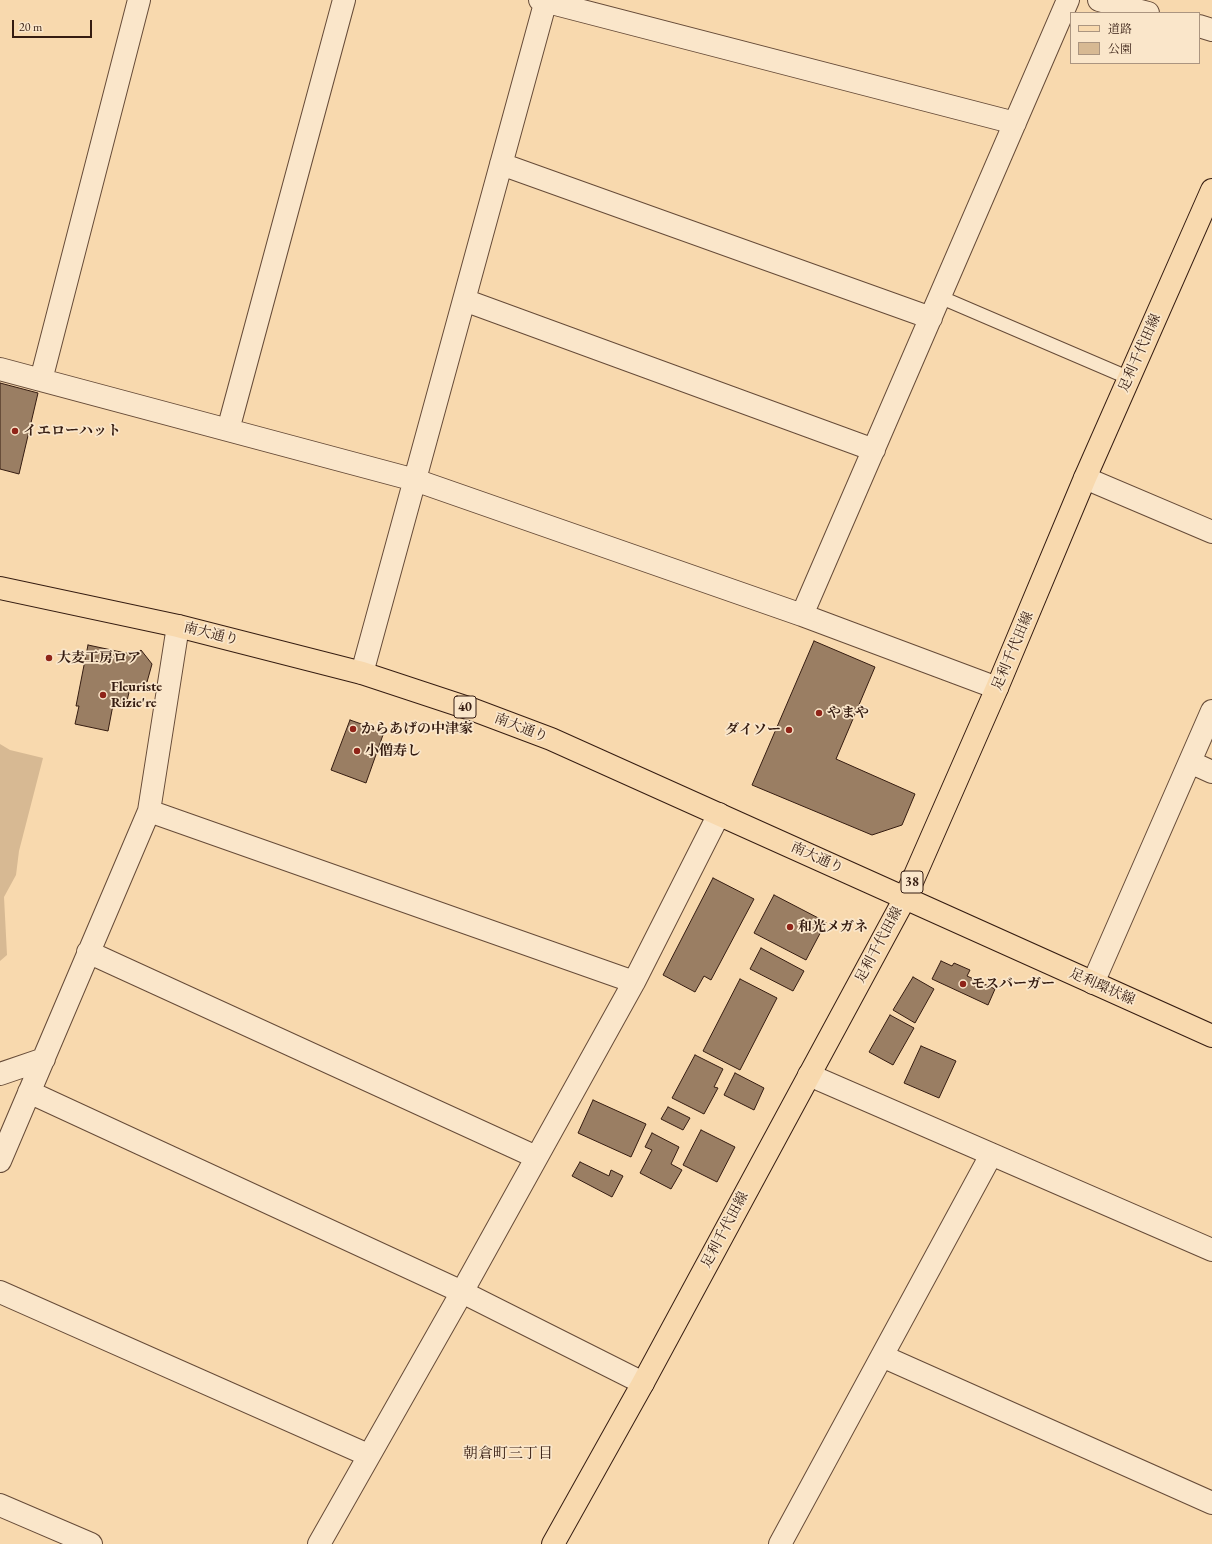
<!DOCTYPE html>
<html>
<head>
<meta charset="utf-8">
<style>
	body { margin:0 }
	#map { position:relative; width:1212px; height:1544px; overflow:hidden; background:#f8d9ae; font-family:"EB Garamond","Noto Serif JP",serif }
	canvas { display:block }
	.legend { position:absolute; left:1070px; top:12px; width:130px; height:52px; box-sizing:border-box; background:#fae6ca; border:1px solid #ab9580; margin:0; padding:5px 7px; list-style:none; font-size:12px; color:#351c11 }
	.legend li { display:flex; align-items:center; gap:8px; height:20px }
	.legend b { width:20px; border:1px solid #ab9580 }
	.scale { position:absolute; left:12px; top:20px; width:80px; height:18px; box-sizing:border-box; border:2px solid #351c11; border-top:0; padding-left:5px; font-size:12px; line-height:14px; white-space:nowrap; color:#351c11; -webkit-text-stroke:3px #fae6ca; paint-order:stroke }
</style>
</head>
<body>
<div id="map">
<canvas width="1212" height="1544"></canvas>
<ul class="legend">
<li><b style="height:5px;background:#f8d9ae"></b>道路</li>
<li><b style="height:11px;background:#d7b993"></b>公園</li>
</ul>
<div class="scale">20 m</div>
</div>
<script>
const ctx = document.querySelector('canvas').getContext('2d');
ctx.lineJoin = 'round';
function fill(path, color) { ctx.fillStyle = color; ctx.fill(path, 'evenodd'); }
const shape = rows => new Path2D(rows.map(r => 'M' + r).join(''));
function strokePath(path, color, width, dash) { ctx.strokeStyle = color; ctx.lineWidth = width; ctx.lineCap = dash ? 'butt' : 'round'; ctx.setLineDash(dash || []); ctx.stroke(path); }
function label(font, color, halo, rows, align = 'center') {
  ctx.font = font + ' "EB Garamond","Noto Serif JP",serif'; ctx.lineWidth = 3.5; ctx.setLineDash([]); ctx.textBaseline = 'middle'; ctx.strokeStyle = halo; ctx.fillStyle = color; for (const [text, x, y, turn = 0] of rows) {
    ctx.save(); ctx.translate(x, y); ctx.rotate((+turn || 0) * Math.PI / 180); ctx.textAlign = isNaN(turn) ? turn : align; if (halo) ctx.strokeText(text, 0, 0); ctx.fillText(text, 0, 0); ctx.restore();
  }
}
fill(shape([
	[0,744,10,750,43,758,19,851,16,875,4,897,7,955,0,961]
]), '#d7b993');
const building = shape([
	[0,383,38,393,19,474,0,469,0,383],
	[814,641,875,667,836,759,915,794,902,825,872,835,752,785,814,641],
	[88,645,135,655,141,650,152,664,147,682,142,681,140,687,131,684,126,705,116,703,115,706,113,705,108,731,75,724,79,706,76,706,88,645],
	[350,720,384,732,366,783,331,770,350,720],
	[713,878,754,899,711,980,704,976,695,992,663,975,713,878],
	[774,895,826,922,806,960,754,933,774,895],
	[761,948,804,971,793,991,750,969,761,948],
	[941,961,952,966,954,963,970,970,967,976,995,989,988,1005,932,979,941,961],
	[913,977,934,989,915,1023,893,1010,913,977],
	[740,979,777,998,740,1070,703,1051,740,979],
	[890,1015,914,1028,893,1065,869,1052,890,1015],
	[921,1046,956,1061,939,1098,904,1083,921,1046],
	[695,1055,723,1069,714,1087,718,1088,704,1114,672,1098,695,1055],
	[735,1073,764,1088,754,1110,724,1095,735,1073],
	[593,1100,646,1124,631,1157,578,1133,593,1100],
	[668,1107,690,1118,683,1130,661,1119,668,1107],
	[701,1130,735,1147,717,1182,683,1165,701,1130],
	[652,1133,679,1147,671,1164,682,1170,671,1189,640,1173,652,1150,645,1147,652,1133],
	[580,1162,609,1176,611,1170,623,1176,612,1197,572,1176,580,1162]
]);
fill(building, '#9a7e63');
strokePath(building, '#351c11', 1);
const service = shape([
	[940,297,1129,378]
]);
const minor = shape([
	[540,0,1015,123],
	[1099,0,1148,13],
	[1199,26,1212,30],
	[501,164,931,318],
	[464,300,874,450],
	[0,369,415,480,802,615,997,688],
	[41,380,139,0],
	[228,430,344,0],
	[1085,478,1212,532],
	[802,615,1068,0],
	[362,673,546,0],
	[1190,762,1212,772],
	[149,811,634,982],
	[88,952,536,1157],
	[1093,983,1212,711],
	[0,1074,44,1059],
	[809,1075,1212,1250],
	[29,1092,462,1292,643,1383],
	[0,1161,149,811,178,626],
	[0,1292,368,1455],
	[882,1356,1212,1503],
	[0,1505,91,1544],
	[319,1544,462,1292,634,982,719,814],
	[780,1544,991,1155]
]);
const primary = shape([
	[0,588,178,626,362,673,474,710,551,739,1212,1036],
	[553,1544,643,1383,905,898,997,688,1085,478,1212,190]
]);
strokePath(service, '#664b38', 15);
strokePath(minor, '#664b38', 24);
strokePath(primary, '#351c11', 24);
strokePath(service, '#fae6ca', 13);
strokePath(minor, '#fae6ca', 22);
strokePath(primary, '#f8d9ae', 22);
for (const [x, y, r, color] of [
	[15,431,4,"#8f2418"],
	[49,658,4,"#8f2418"],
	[103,695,4,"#8f2418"],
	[819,713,4,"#8f2418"],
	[353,729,4,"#8f2418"],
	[789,730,4,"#8f2418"],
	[357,751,4,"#8f2418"],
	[790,927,4,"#8f2418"],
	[963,984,4,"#8f2418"]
]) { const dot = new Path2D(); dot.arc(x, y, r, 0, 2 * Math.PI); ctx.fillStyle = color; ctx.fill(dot); strokePath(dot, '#fae6ca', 1.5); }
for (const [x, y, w] of [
	[465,707,22],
	[912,882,22]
]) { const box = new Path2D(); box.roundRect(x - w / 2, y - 11, w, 22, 3); ctx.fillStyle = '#fae6ca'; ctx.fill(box); strokePath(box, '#351c11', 1); }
label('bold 13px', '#351c11', null, [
	["40",465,707],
	["38",912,882]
]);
label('14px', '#351c11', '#fae6ca', [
	["足利千代田線",1140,353,-66],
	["南大通り",211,634,14],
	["足利千代田線",1013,651,-67],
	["南大通り",521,728,21],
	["南大通り",817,858,24],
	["足利千代田線",879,945,-62],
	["足利環状線",1102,987,24],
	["足利千代田線",725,1230,-62]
]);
label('bold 14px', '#351c11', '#fae6ca', [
	["イエローハット",23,431],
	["大麦工房ロア",57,658],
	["Fleuriste",111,687],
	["Rizie're",111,703],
	["やまや",827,713],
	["からあげの中津家",361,729],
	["ダイソー",781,730,"right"],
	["小僧寿し",365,751],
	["和光メガネ",798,927],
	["モスバーガー",971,984]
], 'left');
label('15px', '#351c11', '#fae6ca', [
	["朝倉町三丁目",508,1454]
]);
</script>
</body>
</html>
